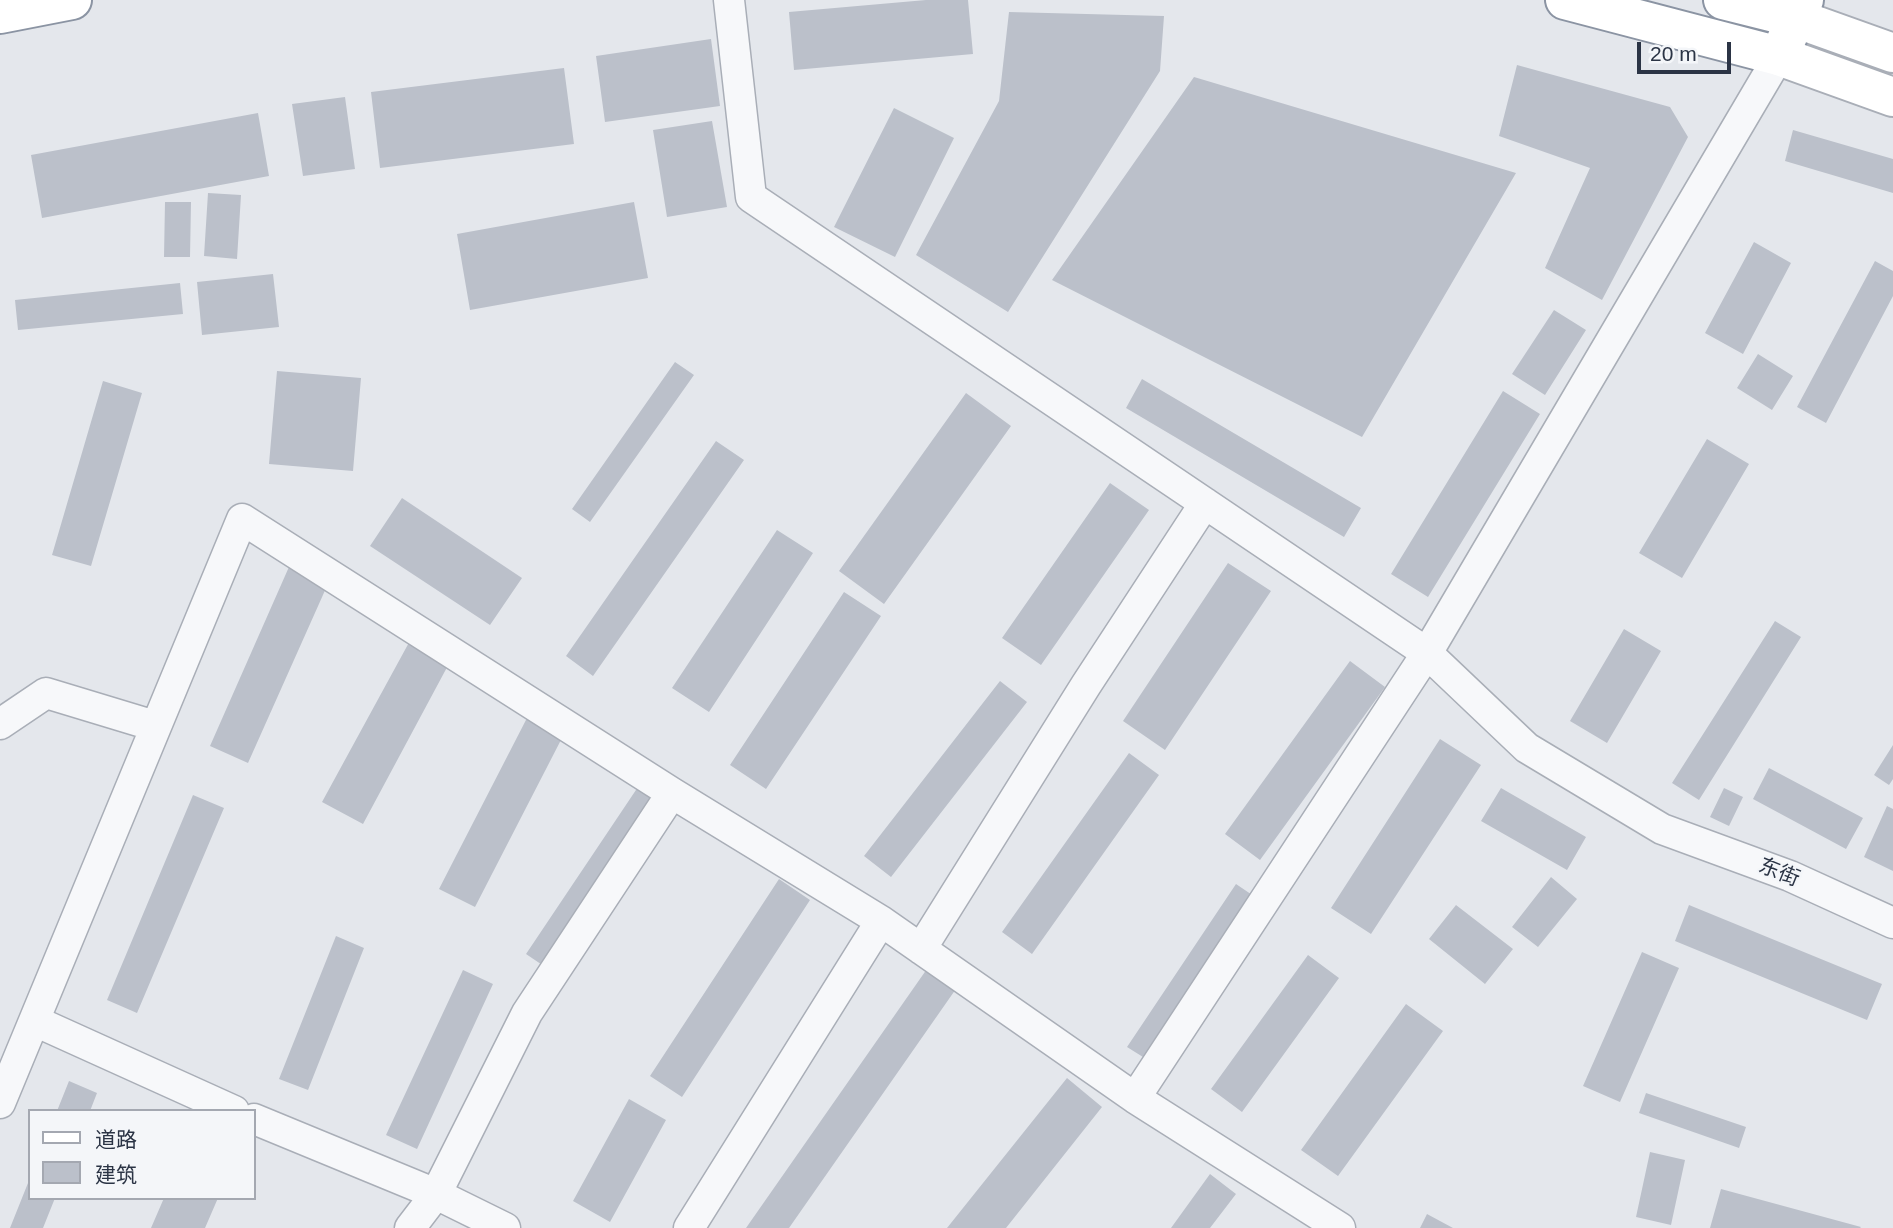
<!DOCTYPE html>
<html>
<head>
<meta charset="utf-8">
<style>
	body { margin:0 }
	#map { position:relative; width:1893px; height:1228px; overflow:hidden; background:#e4e7ec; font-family:Arial,"Noto Sans SC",sans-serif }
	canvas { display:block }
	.legend { position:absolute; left:28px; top:1109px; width:228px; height:91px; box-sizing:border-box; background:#f4f6f9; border:2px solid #a4a8b1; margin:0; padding:9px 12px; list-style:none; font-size:21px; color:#2b3445 }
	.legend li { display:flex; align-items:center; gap:14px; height:35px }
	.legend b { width:35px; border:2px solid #a4a8b1 }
	.scale { position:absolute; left:1637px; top:42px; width:94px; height:32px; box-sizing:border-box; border:4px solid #2b3445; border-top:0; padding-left:9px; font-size:21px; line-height:24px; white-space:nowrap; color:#2b3445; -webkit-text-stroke:5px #f4f6f9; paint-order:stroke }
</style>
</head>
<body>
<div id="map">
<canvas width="1893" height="1228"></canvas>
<ul class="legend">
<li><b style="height:9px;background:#fff"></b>道路</li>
<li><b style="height:19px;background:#bbc0ca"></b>建筑</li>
</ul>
<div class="scale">20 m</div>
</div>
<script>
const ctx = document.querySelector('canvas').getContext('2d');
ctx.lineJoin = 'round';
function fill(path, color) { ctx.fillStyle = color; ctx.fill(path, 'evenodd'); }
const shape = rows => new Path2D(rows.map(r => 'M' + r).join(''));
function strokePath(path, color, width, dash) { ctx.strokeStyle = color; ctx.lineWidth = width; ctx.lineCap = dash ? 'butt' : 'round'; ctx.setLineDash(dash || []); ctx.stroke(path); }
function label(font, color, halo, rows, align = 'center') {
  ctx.font = font + ' Arial,"Noto Sans SC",sans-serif'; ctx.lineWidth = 5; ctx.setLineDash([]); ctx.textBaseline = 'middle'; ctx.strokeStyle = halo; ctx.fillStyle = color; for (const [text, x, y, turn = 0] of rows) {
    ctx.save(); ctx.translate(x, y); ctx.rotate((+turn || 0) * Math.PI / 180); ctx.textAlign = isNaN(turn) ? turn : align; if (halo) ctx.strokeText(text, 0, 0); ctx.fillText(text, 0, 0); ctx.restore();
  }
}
fill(shape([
	[926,0,968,0,973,54,794,70,789,12],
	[1009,12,1164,16,1160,71,1008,312,916,255,999,101],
	[711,39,720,106,605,122,596,56],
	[1517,65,1670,107,1688,137,1602,300,1545,268,1590,168,1499,136],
	[564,68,574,144,380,168,371,92],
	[1194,77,1516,173,1362,437,1052,280],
	[345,97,355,169,303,176,292,104],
	[894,108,954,138,895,257,834,227],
	[258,113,269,176,42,218,31,155],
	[712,121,727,207,667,217,653,130],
	[1793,130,1893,159,1893,193,1785,161],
	[208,193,241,195,237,259,204,256],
	[165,202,191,202,190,257,164,257],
	[634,202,648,278,470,310,457,234],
	[1754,242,1791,263,1743,354,1705,333],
	[1875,261,1893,271,1893,296,1826,423,1797,407],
	[273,274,279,327,202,335,197,282],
	[180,283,183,314,18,330,15,300],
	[1554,310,1586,330,1545,395,1512,374],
	[1758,354,1793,376,1772,410,1737,388],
	[675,362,694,375,590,522,572,509],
	[277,371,361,378,353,471,269,464],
	[1142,379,1361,508,1344,537,1126,408],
	[103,381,142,393,91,566,52,555],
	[1503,391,1540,414,1428,597,1391,574],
	[966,393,1011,426,884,604,839,571],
	[1707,439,1749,464,1682,578,1639,553],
	[716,441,744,460,593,676,566,656],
	[1110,483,1149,510,1041,665,1002,638],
	[402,498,522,578,490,625,370,546],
	[777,530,813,553,709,712,672,688],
	[296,551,335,568,248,763,210,746],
	[1228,563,1271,591,1165,750,1123,721],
	[844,592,881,616,766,789,730,765],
	[1775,621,1801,637,1699,800,1672,783],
	[1624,629,1661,651,1607,743,1570,721],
	[412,637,452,658,363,824,322,802],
	[1350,661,1385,687,1260,860,1225,834],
	[1000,681,1027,702,891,877,864,856],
	[527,718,563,736,475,907,439,889],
	[1440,739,1481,765,1371,934,1331,908],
	[1893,745,1893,779,1889,785,1874,775],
	[1129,753,1159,775,1032,954,1002,932],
	[1769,768,1863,818,1846,849,1753,799],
	[640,784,677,809,563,979,526,954],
	[1501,788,1586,837,1567,870,1481,821],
	[1724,788,1743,797,1729,826,1710,817],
	[193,795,224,808,137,1013,107,1000],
	[1887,806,1893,809,1893,871,1864,857],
	[1551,877,1577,899,1538,947,1512,927],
	[779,879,810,900,682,1097,650,1076],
	[1236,884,1267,905,1159,1067,1127,1047],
	[1456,905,1513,949,1485,984,1429,939],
	[1689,905,1882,984,1867,1020,1675,941],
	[336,936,364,948,308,1090,279,1079],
	[1642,952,1679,968,1620,1102,1583,1086],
	[1308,955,1339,978,1242,1112,1211,1089],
	[929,966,958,986,789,1228,746,1228],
	[463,970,493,984,417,1149,386,1135],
	[1406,1004,1443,1031,1338,1176,1301,1150],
	[1067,1078,1102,1107,1006,1228,947,1228],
	[69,1081,97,1093,90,1111,57,1111],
	[1646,1093,1746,1127,1739,1148,1639,1113],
	[629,1099,666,1120,610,1222,573,1201],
	[1650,1152,1685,1160,1671,1225,1636,1217],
	[1210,1174,1236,1194,1210,1228,1171,1228],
	[30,1178,30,1198,55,1198,43,1228,10,1228],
	[1721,1189,1861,1227,1860,1228,1710,1228],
	[164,1198,218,1198,205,1228,151,1228],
	[1427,1214,1453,1228,1420,1228]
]), '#bbc0ca');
const street = shape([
	[729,0,751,197,1427,653,1527,748,1662,829,1790,876,1893,923],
	[0,724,46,693,155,726],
	[921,949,1086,685,1205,503],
	[35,1021,234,1111],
	[1135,1098,1427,653,1779,56],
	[0,1103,242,519,672,793,881,921,1135,1098,1340,1228],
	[254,1119,436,1194,505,1228],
	[410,1228,436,1194,527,1013,672,793],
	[689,1228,881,921]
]);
const secondary = shape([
	[1795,18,1893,53],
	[1779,56,1893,97]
]);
const highway = shape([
	[1565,0,1779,56,1804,0],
	[1723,0,1795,18],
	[0,14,72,0]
]);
strokePath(street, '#a9aeb7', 33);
strokePath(secondary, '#a9aeb7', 42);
strokePath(highway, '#8b94a3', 42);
strokePath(street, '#f7f8fa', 30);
strokePath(secondary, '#fff', 38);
strokePath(highway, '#fff', 38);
label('21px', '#2b3445', '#f4f6f9', [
	["东街",1779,873,22]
]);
</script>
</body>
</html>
